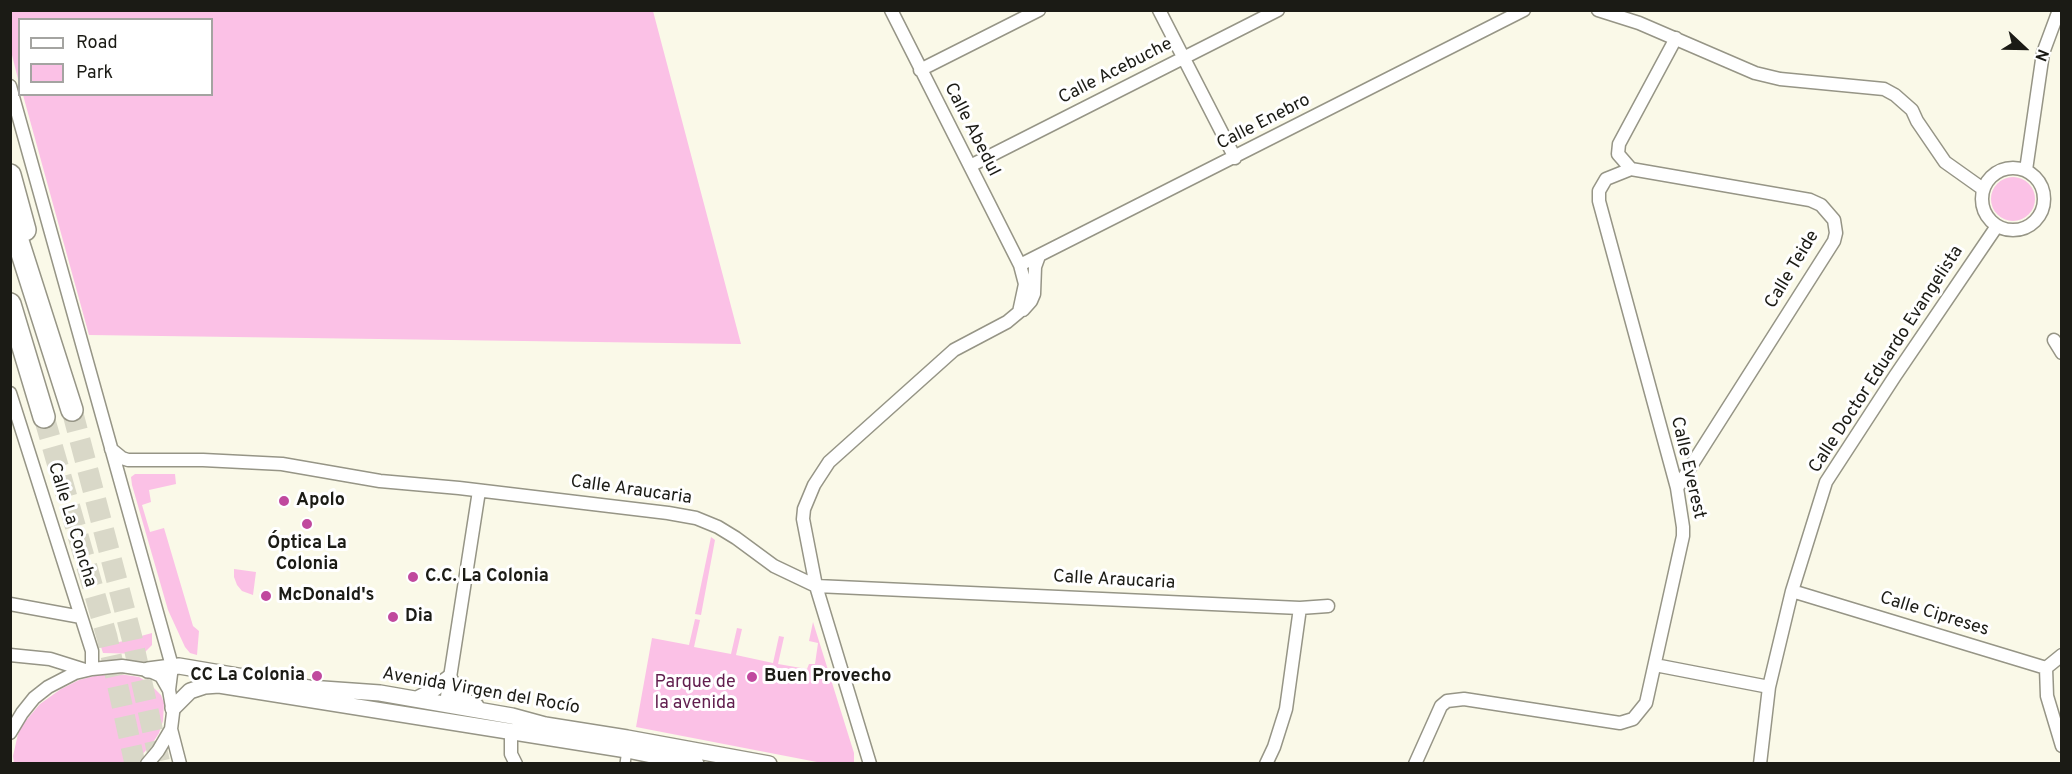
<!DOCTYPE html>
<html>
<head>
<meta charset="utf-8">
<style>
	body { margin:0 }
	#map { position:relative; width:2072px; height:774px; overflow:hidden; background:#faf9e8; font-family:Overpass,sans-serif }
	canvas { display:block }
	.frame { position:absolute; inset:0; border:12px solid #1b1b15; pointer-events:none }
	.legend { position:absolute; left:18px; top:18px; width:195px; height:78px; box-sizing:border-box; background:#fff; border:2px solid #a4a4a1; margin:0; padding:8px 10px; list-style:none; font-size:18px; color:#1b1b15 }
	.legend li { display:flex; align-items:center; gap:12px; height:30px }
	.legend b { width:30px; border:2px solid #a4a4a1 }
	.north { position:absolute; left:1994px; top:18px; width:60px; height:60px; -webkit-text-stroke:4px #fff; paint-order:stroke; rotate:112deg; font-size:16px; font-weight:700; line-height:24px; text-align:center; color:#1b1b15 }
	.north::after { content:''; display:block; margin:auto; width:21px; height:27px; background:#1b1b15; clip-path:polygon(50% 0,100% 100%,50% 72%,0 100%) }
</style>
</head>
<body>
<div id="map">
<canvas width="2072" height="774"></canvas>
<div class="frame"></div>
<ul class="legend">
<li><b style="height:8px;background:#fff"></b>Road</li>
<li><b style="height:16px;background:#fbc1e6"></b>Park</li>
</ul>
<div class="north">N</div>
</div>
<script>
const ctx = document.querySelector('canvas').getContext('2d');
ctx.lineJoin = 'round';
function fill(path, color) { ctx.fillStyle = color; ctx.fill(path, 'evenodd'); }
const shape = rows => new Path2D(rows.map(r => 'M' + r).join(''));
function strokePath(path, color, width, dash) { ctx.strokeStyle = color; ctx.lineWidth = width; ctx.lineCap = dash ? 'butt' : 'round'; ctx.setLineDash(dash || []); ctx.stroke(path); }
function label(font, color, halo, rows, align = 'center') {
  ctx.font = font + ' Overpass,sans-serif'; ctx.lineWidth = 6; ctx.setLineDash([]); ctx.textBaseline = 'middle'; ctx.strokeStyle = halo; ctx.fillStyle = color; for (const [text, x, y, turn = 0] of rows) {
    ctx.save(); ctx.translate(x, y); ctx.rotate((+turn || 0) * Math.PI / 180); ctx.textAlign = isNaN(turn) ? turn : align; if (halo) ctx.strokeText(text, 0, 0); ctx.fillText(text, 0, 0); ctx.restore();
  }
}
fill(shape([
	[10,11,653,11,741,344,89,335,23,95,212,94,212,20,20,20,19,83,11,51],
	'1991 199a22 22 0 1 1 44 0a22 22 0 1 1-44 0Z',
	[135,474,175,474,176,484,149,490,151,502,142,505,150,532,164,528,193,626,199,631,197,655,190,653,185,647,168,610,132,485,131,477],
	[711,537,715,540,701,615,695,614],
	[234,569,256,572,253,595,242,591,237,585,234,577],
	[695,619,700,620,694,647,731,654,737,628,742,629,736,655,773,663,779,636,784,637,778,664,807,669,809,664,815,664,818,643,809,641,813,622,854,753,854,763,822,763,636,727,652,638,689,645],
	[152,633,152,645,143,654,103,653,101,647],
	[119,674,139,677,149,683,161,695,164,703,163,721,159,733,152,744,134,763,14,763,13,756,18,734,23,724,40,704,61,689,79,680,98,675]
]), '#fbc1e6');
strokePath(shape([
	[72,410,132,638,160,764],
	[44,417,107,637,135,764]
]), '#d9d8c8', 21, [21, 10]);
const pedestrian = shape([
	[625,764,627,750]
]);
const minor = shape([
	[1159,10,1235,158],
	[1598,10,1639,23,1755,73,1780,79,1884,89,1895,95,1912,110,1917,121,1945,162,1983,189],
	[920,70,1039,10],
	[10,86,172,666,169,690],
	[970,166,1278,10],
	'1982 199a31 31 0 1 1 62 0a31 31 0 1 1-62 0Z',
	[1631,169,1618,154,1619,144,1676,38],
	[2026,170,2043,53,2059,10],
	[1020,265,1524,10],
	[1023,310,1031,301,1034,294,1035,267,1039,256],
	[2054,340,2062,353],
	[10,393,92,651,92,669],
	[111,449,122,458,128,460,203,460,282,464,380,481,459,488,668,513,696,518,718,527,736,538,774,566,816,586,1300,608,1328,606],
	[1792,591,2046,668,2062,655],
	[10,604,81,617],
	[10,655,50,659,85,670],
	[1655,665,1769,687],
	[2046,668,2047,696,2062,746],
	[446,703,479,491],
	[171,729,180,764],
	[511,732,511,754,516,764],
	[10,733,22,713,34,698,48,687,75,673,92,669,122,666,148,670,161,676,169,690,173,713,171,729,158,751,147,764],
	[870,764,816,586,803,519,804,509,814,485,829,462,954,350,1007,322,1019,312,1025,284,1020,265,891,10],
	[1266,764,1274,747,1286,709,1300,608],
	[1415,764,1441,706,1447,701,1464,699,1620,723,1633,719,1646,703,1683,536,1683,527,1677,488,1599,201,1599,191,1606,179,1631,169,1810,200,1821,205,1834,220,1836,233,1834,241,1677,488],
	[1760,764,1769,687,1792,591,1826,482,1895,376,1997,226]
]);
const tertiary = shape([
	[148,670,179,666,309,688,380,693,512,716,545,725,627,738,769,764],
	[417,699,427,694,449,678,459,694,467,702,476,706],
	[173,708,190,691,205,686,219,685,627,750,696,764]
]);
const motorway = shape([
	[10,175,25,230],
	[10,216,72,410],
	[10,304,44,417]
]);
strokePath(pedestrian, '#969586', 12);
strokePath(minor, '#969586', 15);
strokePath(tertiary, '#969586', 18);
strokePath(motorway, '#969586', 24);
strokePath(pedestrian, '#fff', 9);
strokePath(minor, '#fff', 12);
strokePath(tertiary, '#fff', 15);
strokePath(motorway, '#fff', 21);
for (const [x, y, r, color] of [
	[284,501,6,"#c0499e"],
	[307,524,6,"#c0499e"],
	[413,577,6,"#c0499e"],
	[266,596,6,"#c0499e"],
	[393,617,6,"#c0499e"],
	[317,676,6,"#c0499e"],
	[752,677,6,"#c0499e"]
]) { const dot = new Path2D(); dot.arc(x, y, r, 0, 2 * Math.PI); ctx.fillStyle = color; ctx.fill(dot); strokePath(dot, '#fff', 2); }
label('18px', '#1b1b15', '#fff', [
	["Calle Acebuche",1116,72,-27],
	["Calle Enebro",1264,123,-27],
	["Calle Abedul",971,130,63],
	["Calle Teide",1793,270,-59],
	["Calle Doctor Eduardo Evangelista",1887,360,-57],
	["Calle Everest",1687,468,77],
	["Calle Araucaria",631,491,8],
	["Calle La Concha",71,525,73],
	["Calle Araucaria",1114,581,3],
	["Calle Cipreses",1934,615,17],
	["Avenida Virgen del Rocío",481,692,10]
]);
label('bold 18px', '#1b1b15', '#fff', [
	["Apolo",296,501],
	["Óptica La",307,544,"center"],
	["Colonia",307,565,"center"],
	["C.C. La Colonia",425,577],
	["McDonald's",278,596],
	["Dia",405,617],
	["CC La Colonia",305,676,"right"],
	["Buen Provecho",764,677]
], 'left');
label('18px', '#611e4e', '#fff', [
	["Parque de",695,683],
	["la avenida",695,704]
]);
</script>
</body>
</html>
